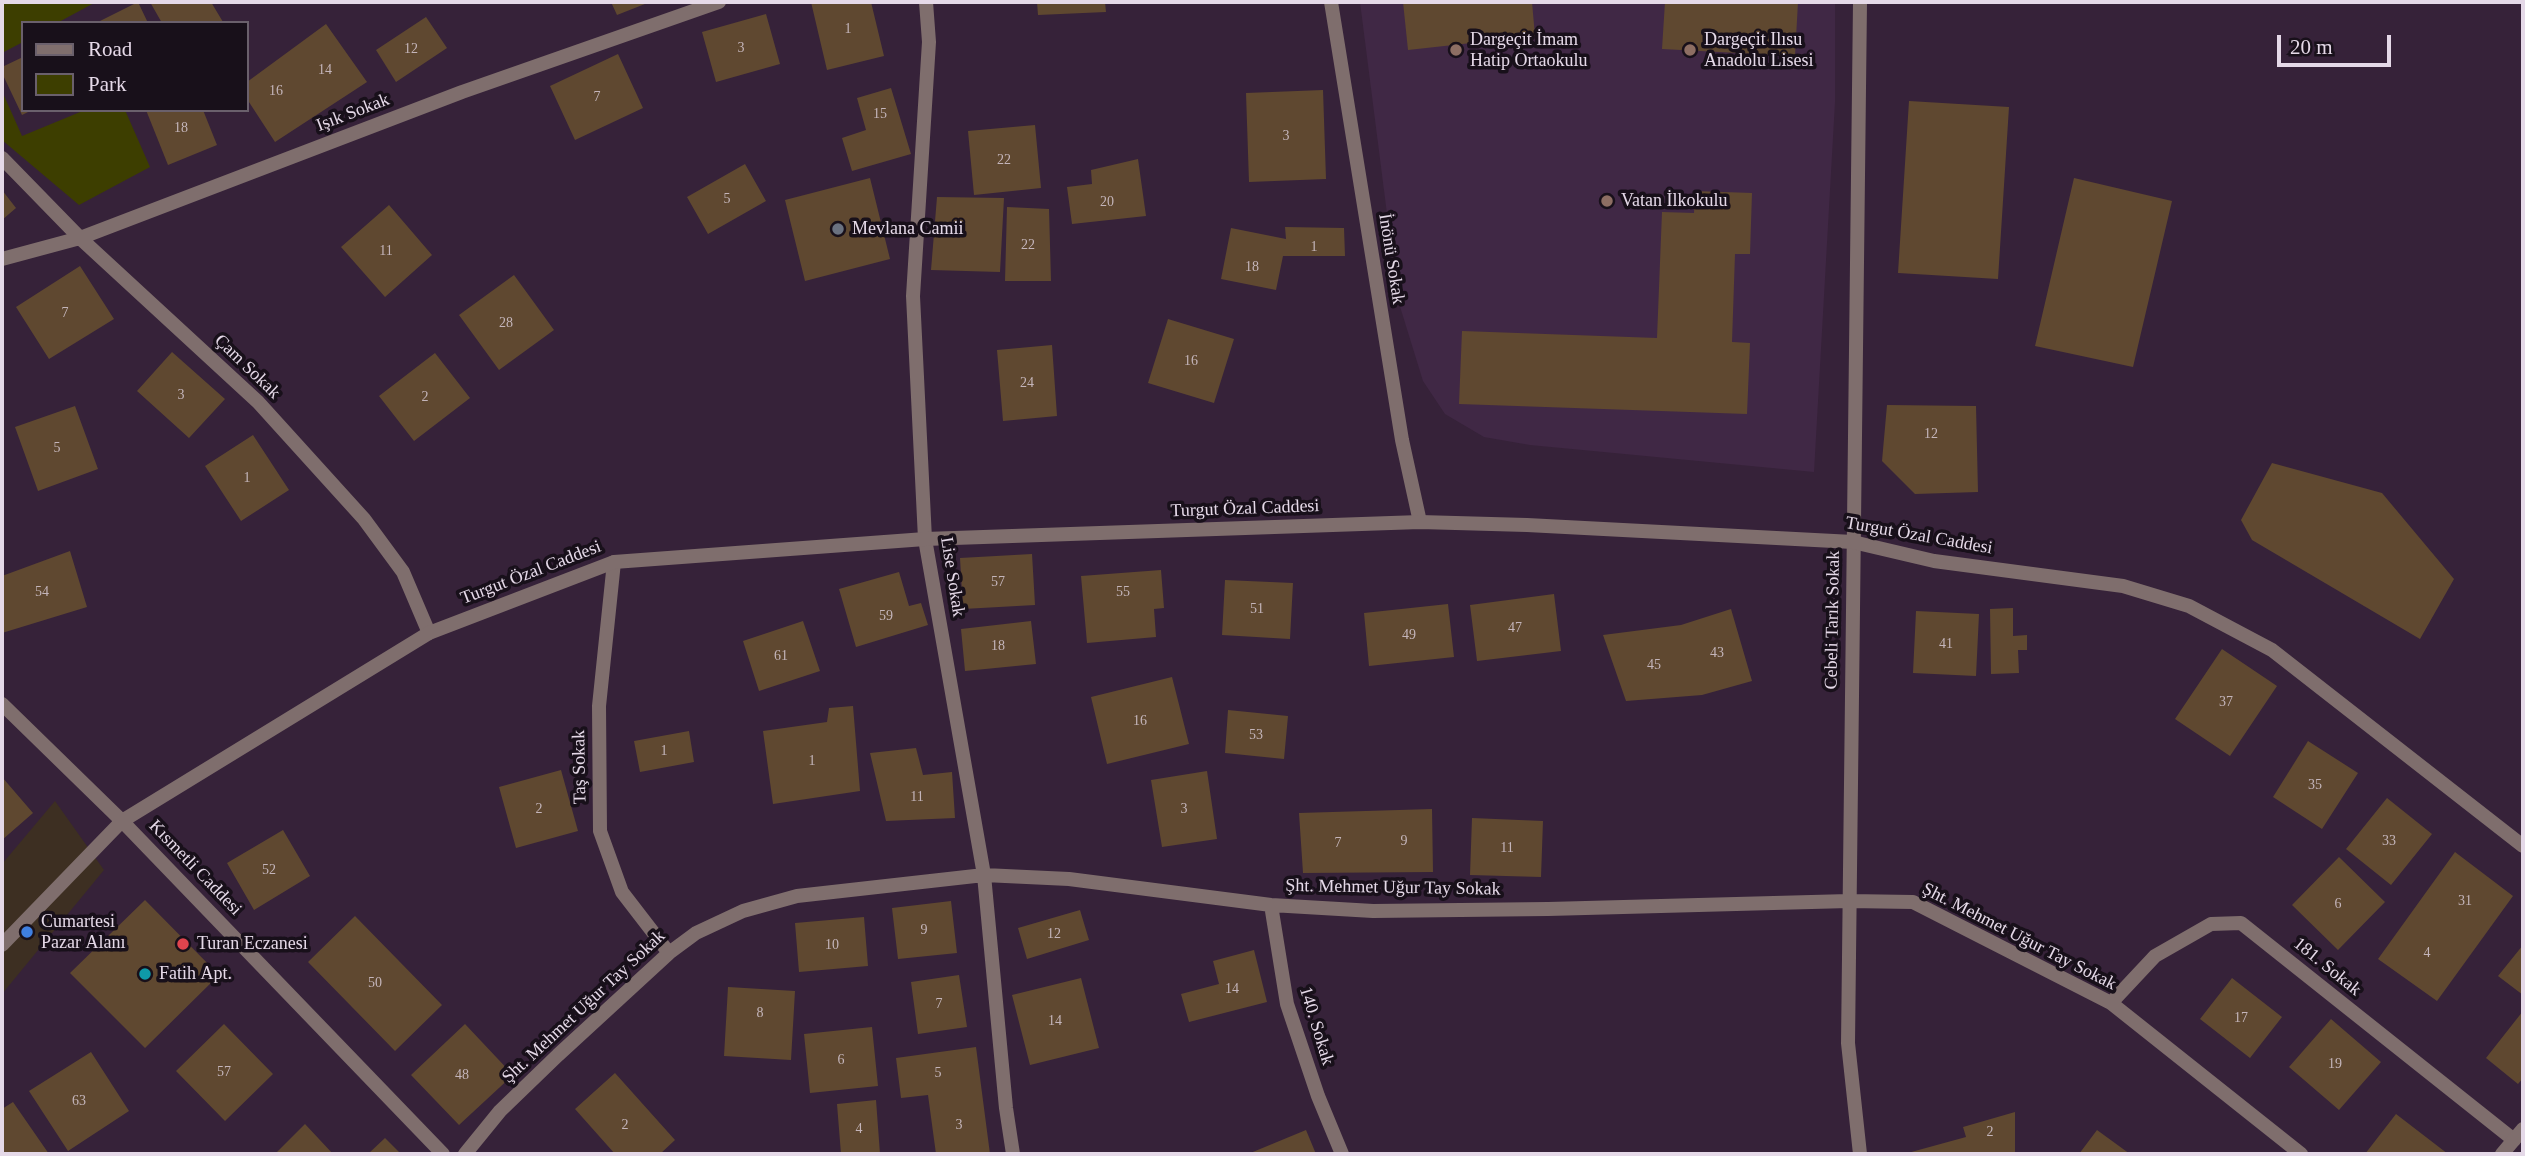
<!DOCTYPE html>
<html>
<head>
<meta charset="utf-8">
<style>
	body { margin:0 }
	#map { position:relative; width:2525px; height:1156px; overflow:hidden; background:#362239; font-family:"Times New Roman",serif }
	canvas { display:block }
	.frame { position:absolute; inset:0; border:4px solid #e5d9e8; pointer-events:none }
	.legend { position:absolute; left:21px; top:21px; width:228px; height:91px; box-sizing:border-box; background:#18101a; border:2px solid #6a606c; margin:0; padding:9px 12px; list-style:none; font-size:21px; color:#e5d9e8 }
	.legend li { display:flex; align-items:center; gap:14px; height:35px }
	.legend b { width:35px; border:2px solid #6a606c }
	.scale { position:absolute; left:2277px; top:35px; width:114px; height:32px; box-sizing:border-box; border:4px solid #e5d9e8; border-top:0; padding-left:9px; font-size:21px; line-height:24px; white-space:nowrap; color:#e5d9e8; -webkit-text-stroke:5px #18101a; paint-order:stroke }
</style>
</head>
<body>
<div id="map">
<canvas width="2525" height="1156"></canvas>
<div class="frame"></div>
<ul class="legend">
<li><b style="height:9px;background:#7f6e6d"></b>Road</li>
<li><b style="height:19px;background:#3d3e00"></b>Park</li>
</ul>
<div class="scale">20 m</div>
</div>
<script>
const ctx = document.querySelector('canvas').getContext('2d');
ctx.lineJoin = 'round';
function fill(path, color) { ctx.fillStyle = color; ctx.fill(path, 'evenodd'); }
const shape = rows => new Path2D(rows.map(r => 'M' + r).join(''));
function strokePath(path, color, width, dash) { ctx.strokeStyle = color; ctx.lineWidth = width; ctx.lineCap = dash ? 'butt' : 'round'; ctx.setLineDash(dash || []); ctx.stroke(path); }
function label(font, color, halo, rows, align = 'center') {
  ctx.font = font + ' "Times New Roman",serif'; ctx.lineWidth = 7; ctx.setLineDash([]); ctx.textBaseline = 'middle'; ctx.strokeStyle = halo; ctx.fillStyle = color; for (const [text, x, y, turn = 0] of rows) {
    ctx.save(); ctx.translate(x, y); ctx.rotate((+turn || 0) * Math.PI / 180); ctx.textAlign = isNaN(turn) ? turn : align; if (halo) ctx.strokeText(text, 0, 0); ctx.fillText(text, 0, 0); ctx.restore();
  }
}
fill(shape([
	[55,801,104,870,2,994,2,864]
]), '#3d2f22');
fill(shape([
	[1360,2,1835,2,1835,102,1814,472,1530,445,1484,437,1445,414,1423,381,1398,300]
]), '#402845');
fill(shape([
	[2,2,96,2,57,23,23,23,23,42,2,53],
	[2,91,22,136,85,110,125,110,150,167,79,205,2,140]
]), '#3d3e00');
fill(shape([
	[138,2,148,23,96,23],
	[150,2,211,2,223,22,162,23],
	[611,2,650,2,617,15],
	[811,2,871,2,884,56,827,70],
	[1037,2,1105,2,1106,12,1038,15],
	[1403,2,1532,2,1535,36,1408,50],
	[1665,2,1798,2,1795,56,1662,49],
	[766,14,780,64,716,82,702,32],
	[426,17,447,48,396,82,376,50],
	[326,24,367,82,275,142,247,99,247,82],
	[618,54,643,108,575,140,550,86],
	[23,57,23,110,32,110,22,115,2,73,2,67],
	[891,88,911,154,852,171,842,138,866,130,857,98],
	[1323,90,1326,179,1249,182,1246,93],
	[1909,101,2009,107,1998,279,1898,273],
	[146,110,203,110,217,145,168,165],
	[1035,125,1041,188,974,195,968,131],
	[1138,159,1146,216,1072,224,1067,187,1092,184,1091,170],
	[745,164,766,201,708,234,687,197],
	[870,178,890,259,805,281,785,200],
	[2074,178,2172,201,2133,367,2035,346],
	[2,190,16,208,2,220],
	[1695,191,1752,193,1750,254,1735,254,1732,342,1750,343,1747,414,1459,404,1462,331,1657,338,1662,212,1694,213],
	[937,197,1004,198,1000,272,931,270],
	[389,205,432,255,385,297,341,247],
	[1007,207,1049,209,1051,281,1005,281],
	[1285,227,1344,228,1345,256,1283,256,1276,290,1221,279,1231,228,1286,239],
	[80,266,114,319,49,359,16,307],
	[514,275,554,330,499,370,459,315],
	[1168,319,1234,339,1214,403,1148,383],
	[1052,345,1057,416,1003,421,997,350],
	[172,352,225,399,189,438,137,391],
	[435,353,470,398,414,441,379,396],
	[1887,405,1976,406,1978,492,1915,494,1882,461],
	[75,406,98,469,38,491,15,427],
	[253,435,289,490,241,521,205,466],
	[2272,463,2382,493,2454,579,2420,639,2252,540,2241,520],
	[70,551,87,607,2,633,2,576],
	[1032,554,1035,605,963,609,960,558],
	[1161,570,1164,608,1154,609,1156,637,1087,643,1081,576],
	[899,572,909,606,921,603,928,625,856,647,839,589],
	[1225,580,1293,583,1290,639,1222,635],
	[1554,594,1561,651,1477,661,1470,605],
	[1448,604,1454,657,1369,666,1364,613],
	[2013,608,2013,636,2027,635,2027,650,2018,650,2019,673,1991,674,1990,609],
	[1731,609,1752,681,1702,695,1626,701,1603,635,1681,625],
	[1916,611,1979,614,1976,676,1913,673],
	[803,621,820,671,759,691,743,641],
	[1031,621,1036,664,965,671,961,629],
	[2222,649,2277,686,2230,756,2175,719],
	[1172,677,1189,744,1107,764,1091,697],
	[853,706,860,791,773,804,763,731,827,722,829,708],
	[1228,710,1288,716,1284,759,1225,753],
	[689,731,694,762,640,772,634,741],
	[2308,741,2358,773,2322,829,2273,797],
	[916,748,923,775,952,772,955,818,886,821,870,753],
	[561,770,578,831,516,848,499,787],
	[1207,771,1217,839,1162,847,1151,780],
	[2,777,33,813,2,840],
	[2387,798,2432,834,2391,885,2346,849],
	[1432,809,1433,872,1303,873,1299,813],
	[1472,818,1543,821,1541,877,1470,875],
	[283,830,310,876,254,910,227,863],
	[2455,852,2513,896,2437,1001,2378,959],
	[2339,857,2385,902,2338,950,2292,905],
	[145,900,219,975,145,1048,70,973],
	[951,901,957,953,898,959,892,908],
	[1080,910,1089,940,1027,959,1018,928],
	[355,916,442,1005,395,1051,308,962],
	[864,917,868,966,799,972,795,923],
	[2523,945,2523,995,2498,976],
	[1254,950,1267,1002,1189,1022,1181,994,1219,984,1213,961],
	[959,975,967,1027,918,1034,911,982],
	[1081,978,1099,1048,1030,1065,1012,995],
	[2232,978,2282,1017,2250,1058,2200,1019],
	[728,987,795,991,791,1060,724,1056],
	[2523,1011,2523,1078,2518,1084,2486,1058],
	[2331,1019,2381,1062,2339,1110,2289,1067],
	[224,1024,273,1074,225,1121,176,1071],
	[465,1024,513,1075,459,1125,411,1075],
	[872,1027,878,1086,810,1093,804,1034],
	[976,1047,990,1154,936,1154,928,1095,901,1098,896,1058],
	[91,1052,129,1111,68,1151,29,1091],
	[615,1073,675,1140,660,1154,615,1154,575,1109],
	[876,1100,880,1154,841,1154,837,1104],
	[13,1102,49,1154,2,1154,2,1109],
	[2015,1112,2015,1154,1904,1154,1966,1137,1963,1127],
	[2396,1114,2448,1154,2365,1154],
	[305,1124,333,1154,275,1154],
	[1306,1130,1316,1154,1248,1154],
	[2097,1130,2130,1154,2079,1154],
	[385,1138,401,1154,368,1154]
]), '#5f4830');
strokePath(shape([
	[926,2,929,42,913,296,925,539,984,875,1006,1108,1013,1154],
	[1331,2,1402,440,1420,522],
	[2,158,80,238,258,402,364,519,403,572,429,633],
	[2,259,80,238,462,92,719,2],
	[614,562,599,706,600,831,622,892,669,953],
	[1271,905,1287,1004,1318,1096,1342,1154],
	[2111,1003,2155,956,2211,924,2241,923,2514,1140],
	[465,1154,500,1111,558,1055,669,953,696,933,743,911,797,896,984,875,1069,879,1271,905,1373,911,1548,909,1849,901,1913,902,2111,1003,2301,1154],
	[1860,1154,1848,1043,1860,2]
]), '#7f6e6d', 14);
strokePath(shape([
	[2,704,122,821,443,1154],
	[2,945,122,821,429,633,614,562,925,539,1420,522,1527,525,1853,542,1934,561,2123,586,2189,606,2272,650,2523,846],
	[2502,1154,2523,1129]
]), '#7f6e6d', 14);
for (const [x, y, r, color] of [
	[1456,50,7,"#8d6e63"],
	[1690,50,7,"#8d6e63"],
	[1607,201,7,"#8d6e63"],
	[838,229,7,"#6b7280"],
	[27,932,7,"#3f7fe0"],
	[183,944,7,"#e0444e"],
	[145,974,7,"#0f9aa8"]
]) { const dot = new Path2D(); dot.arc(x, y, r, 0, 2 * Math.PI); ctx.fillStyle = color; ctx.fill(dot); strokePath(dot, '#18101a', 2.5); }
label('14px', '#c4b5ba', null, [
	["1",848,29],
	["3",741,48],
	["12",411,49],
	["14",325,70],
	["16",276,91],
	["7",597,97],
	["15",880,114],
	["18",181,128],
	["3",1286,136],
	["22",1004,160],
	["5",727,199],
	["20",1107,202],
	["22",1028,245],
	["1",1314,247],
	["11",386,251],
	["18",1252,267],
	["7",65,313],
	["28",506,323],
	["16",1191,361],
	["24",1027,383],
	["3",181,395],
	["2",425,397],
	["12",1931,434],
	["5",57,448],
	["1",247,478],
	["57",998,582],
	["54",42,592],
	["55",1123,592],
	["51",1257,609],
	["59",886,616],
	["47",1515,628],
	["49",1409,635],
	["41",1946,644],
	["18",998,646],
	["43",1717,653],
	["61",781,656],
	["45",1654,665],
	["37",2226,702],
	["16",1140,721],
	["53",1256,735],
	["1",664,751],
	["1",812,761],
	["35",2315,785],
	["11",917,797],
	["2",539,809],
	["3",1184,809],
	["9",1404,841],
	["33",2389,841],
	["7",1338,843],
	["11",1507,848],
	["52",269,870],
	["31",2465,901],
	["6",2338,904],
	["9",924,930],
	["12",1054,934],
	["10",832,945],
	["4",2427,953],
	["50",375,983],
	["14",1232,989],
	["7",939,1004],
	["8",760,1013],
	["17",2241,1018],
	["14",1055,1021],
	["6",841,1060],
	["19",2335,1064],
	["57",224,1072],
	["5",938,1073],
	["48",462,1075],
	["63",79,1101],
	["2",625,1125],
	["3",959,1125],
	["4",859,1129],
	["2",1990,1132]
]);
label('18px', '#e5d9e8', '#18101a', [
	["Dargeçit İmam",1470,40],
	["Hatip Ortaokulu",1470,61],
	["Dargeçit Ilısu",1704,40],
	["Anadolu Lisesi",1704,61],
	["Vatan İlkokulu",1621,201],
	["Mevlana Camii",852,229],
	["Cumartesi",41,922],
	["Pazar Alanı",41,943],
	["Turan Eczanesi",197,944],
	["Fatih Apt.",159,974]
], 'left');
label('18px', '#e5d9e8', '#18101a', [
	["Işık Sokak",353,113,-21],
	["İnönü Sokak",1391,259,81],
	["Çam Sokak",247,367,44],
	["Turgut Özal Caddesi",1245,509,-2],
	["Turgut Özal Caddesi",1919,536,10],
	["Turgut Özal Caddesi",531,573,-21],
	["Lise Sokak",952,577,81],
	["Cebeli Tarık Sokak",1833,620,-89],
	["Taş Sokak",580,767,-91],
	["Kısmetli Caddesi",195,868,46],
	["Şht. Mehmet Uğur Tay Sokak",1393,888,1],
	["Şht. Mehmet Uğur Tay Sokak",2019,937,27],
	["181. Sokak",2327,967,39],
	["Şht. Mehmet Uğur Tay Sokak",584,1007,-43],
	["140. Sokak",1316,1026,73]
]);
</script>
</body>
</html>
